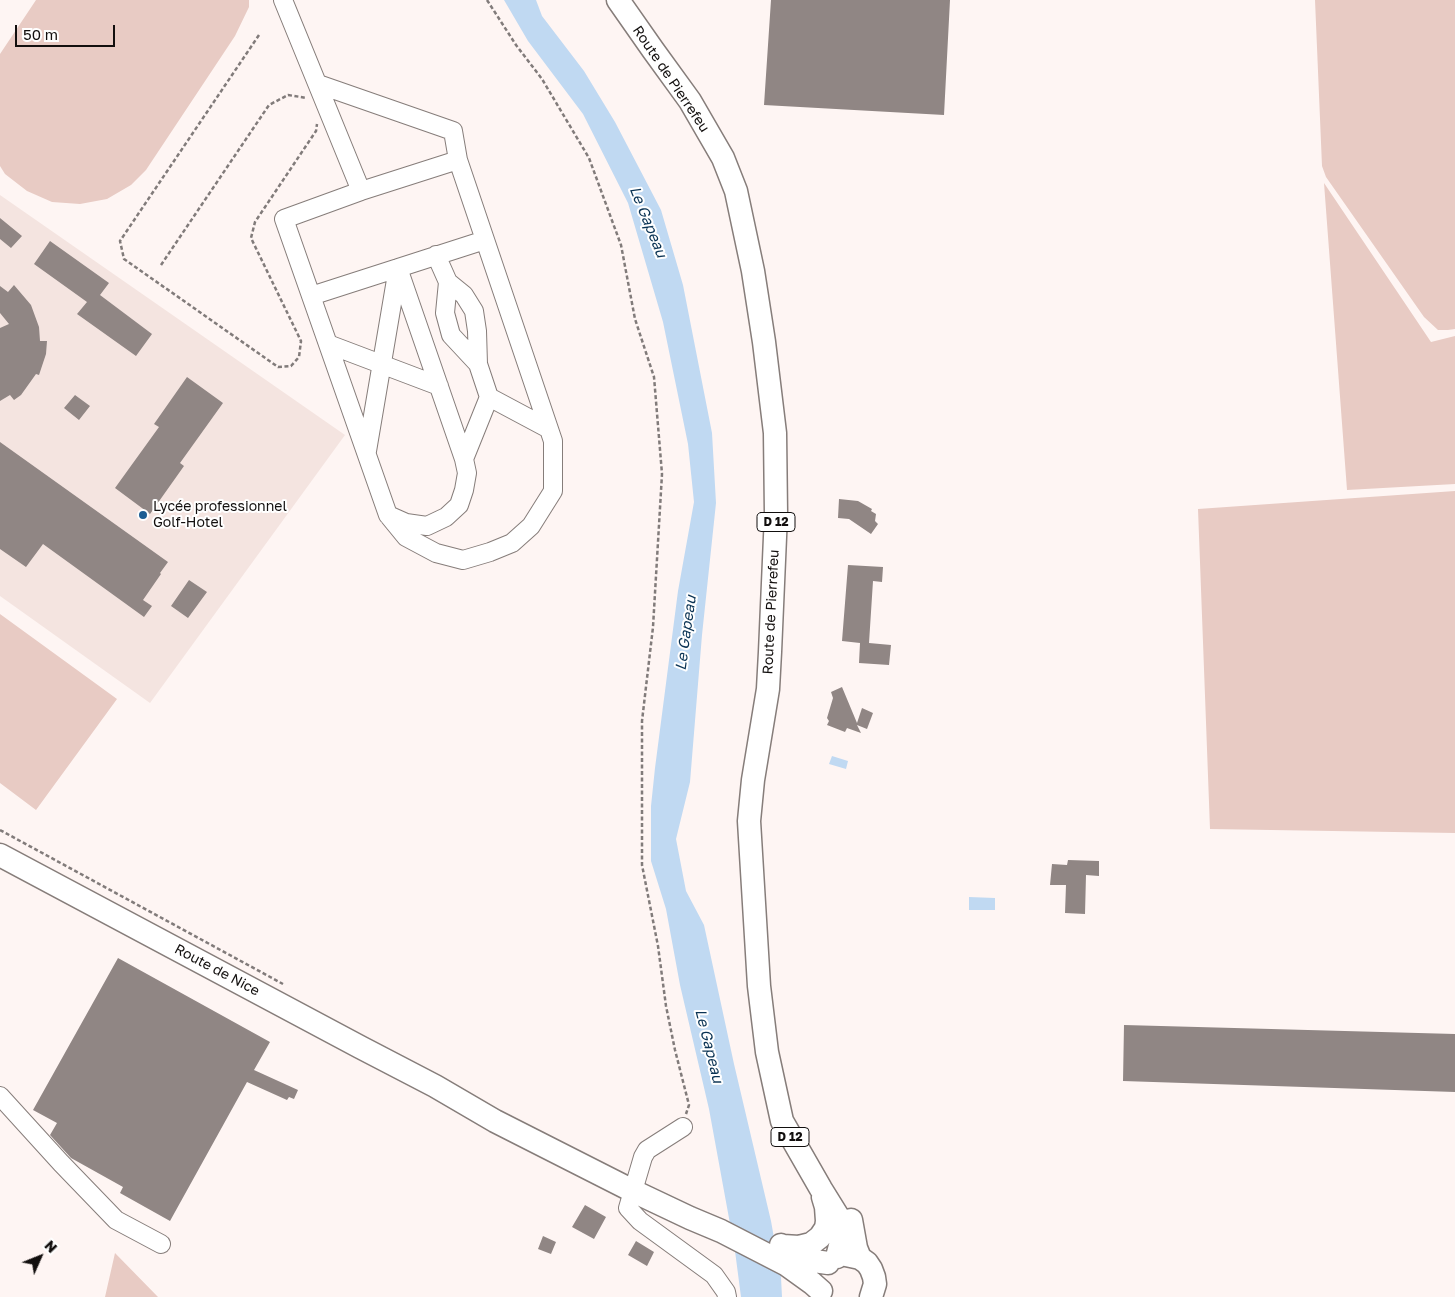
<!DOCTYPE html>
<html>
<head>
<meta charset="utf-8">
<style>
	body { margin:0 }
	#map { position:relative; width:1455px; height:1297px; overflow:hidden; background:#fef5f3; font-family:"Golos Text",sans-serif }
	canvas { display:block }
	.north { position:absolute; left:15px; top:1232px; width:50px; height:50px; -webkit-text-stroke:4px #fff; paint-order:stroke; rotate:46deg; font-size:14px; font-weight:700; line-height:20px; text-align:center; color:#120f0e }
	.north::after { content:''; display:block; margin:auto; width:18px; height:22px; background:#120f0e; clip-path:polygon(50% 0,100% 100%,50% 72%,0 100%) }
	.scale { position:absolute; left:15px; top:25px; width:100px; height:22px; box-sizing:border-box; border:2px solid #120f0e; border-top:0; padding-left:6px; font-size:15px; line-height:18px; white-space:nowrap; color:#120f0e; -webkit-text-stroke:4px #fff; paint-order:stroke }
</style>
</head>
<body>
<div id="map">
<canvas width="1455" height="1297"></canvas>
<div class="north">N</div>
<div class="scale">50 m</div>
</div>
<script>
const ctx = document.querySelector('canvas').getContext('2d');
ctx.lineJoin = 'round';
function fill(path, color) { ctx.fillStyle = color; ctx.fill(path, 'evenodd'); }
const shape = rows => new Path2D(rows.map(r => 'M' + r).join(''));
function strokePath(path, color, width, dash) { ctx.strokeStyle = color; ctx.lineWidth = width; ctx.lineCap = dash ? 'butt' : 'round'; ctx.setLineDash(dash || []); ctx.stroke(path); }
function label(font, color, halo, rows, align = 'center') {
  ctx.font = font + ' "Golos Text",sans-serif'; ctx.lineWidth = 4; ctx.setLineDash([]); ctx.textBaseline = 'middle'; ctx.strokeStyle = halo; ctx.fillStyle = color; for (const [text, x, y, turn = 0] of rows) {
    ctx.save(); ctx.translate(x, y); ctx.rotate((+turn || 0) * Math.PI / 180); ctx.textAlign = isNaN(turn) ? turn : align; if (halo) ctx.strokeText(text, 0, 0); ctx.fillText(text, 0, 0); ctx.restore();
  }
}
fill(shape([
	[0,195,345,435,150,703,0,596]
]), '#f4e4e0');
fill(shape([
	[36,0,249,0,249,7,235,36,146,170,131,185,107,199,80,204,52,202,27,191,5,174,0,166,0,54],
	[1315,0,1455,0,1455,329,1448,330,1438,330,1424,317,1326,177,1322,166],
	[1324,183,1431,342,1455,336,1455,484,1347,490],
	[1455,491,1455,833,1210,829,1198,509],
	[0,614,117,699,36,810,0,783],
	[115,1253,158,1297,105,1297]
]), '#e8cbc4');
fill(shape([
	[504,0,536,0,542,16,584,71,615,122,661,210,683,285,712,433,716,503,702,635,690,782,676,839,686,891,704,925,734,1064,771,1221,781,1277,782,1297,741,1297,735,1251,709,1109,680,985,666,909,651,861,651,806,655,768,678,591,694,502,688,444,663,322,628,203,583,114,528,41],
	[832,756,848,761,846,769,829,764],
	[969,897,995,898,995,910,969,910]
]), '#c0d9f2');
fill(shape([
	[771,0,950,0,944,115,764,105],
	[0,218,22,236,11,248,0,239],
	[50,241,109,283,100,295,152,334,136,356,77,314,87,302,34,264],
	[14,285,31,305,39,327,40,341,47,341,46,354,39,375,36,374,21,395,14,400,10,395,0,401,0,328,9,324,0,313,0,286,8,292],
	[187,377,223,403,180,463,184,466,150,514,115,488,159,427,154,424],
	[75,395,90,406,79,420,64,408],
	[0,442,168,562,160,573,161,574,143,600,152,606,144,617,43,544,26,567,0,549],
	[839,499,858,501,872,509,871,511,876,514,875,521,878,524,871,534,849,519,838,518],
	[848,565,883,567,882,582,873,581,869,643,891,645,889,665,859,663,860,643,842,641],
	[189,580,207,592,188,618,171,606],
	[842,687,857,723,862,708,873,713,867,729,857,725,861,733,847,728,845,732,827,725,829,721,827,718,833,698,831,692],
	[1068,860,1099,861,1099,876,1086,875,1085,914,1065,913,1066,885,1050,885,1052,864,1067,865],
	[118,958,270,1042,254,1070,298,1090,294,1099,289,1097,287,1100,247,1082,170,1221,120,1193,123,1187,71,1158,50,1135,57,1123,33,1110],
	[1124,1025,1455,1034,1455,1092,1123,1081],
	[585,1205,606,1217,594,1239,572,1227],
	[543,1236,556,1242,551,1254,538,1249],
	[636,1241,654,1252,647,1266,628,1255]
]), '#908684');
const minor = shape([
	[283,0,361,191],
	[318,84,453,131,458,160],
	[458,160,553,441,553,491,531,526,512,543,490,552,463,560,436,553,406,537,388,515,284,219,361,191,458,160],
	[436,255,448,282,445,313,451,335,478,364,489,397,549,429],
	[448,282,464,295,474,311,477,331,478,364],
	[311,296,485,240],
	[328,344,439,386],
	[367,451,398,268,464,459,467,473,464,490,459,505,446,517,427,526,406,523,388,515],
	[464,459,489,397],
	[0,1096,61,1163,116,1220,161,1244],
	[683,1127,647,1150,643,1157,628,1208,640,1221,714,1275,726,1292,727,1297]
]);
const major = shape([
	[618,0,653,50,690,101,723,158,736,191,753,271,764,342,775,433,776,514,770,652,768,689,753,780,749,821,759,986,767,1052,782,1121,821,1189,839,1218,843,1229,842,1238,837,1257],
	[0,855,360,1047,435,1086,495,1121,633,1191,690,1218,721,1231,787,1265,812,1283,821,1291],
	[851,1220,856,1248,860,1258],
	[781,1245,807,1260,828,1263],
	[783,1246,799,1247,811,1244,820,1237,826,1228,827,1221,826,1207,823,1197],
	[846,1255,860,1258,867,1263,871,1269,874,1277,875,1284,871,1297]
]);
strokePath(minor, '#867d7a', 20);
strokePath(major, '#867d7a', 25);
strokePath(shape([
	[487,0,516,45,542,79,589,158,621,245,635,319,654,377,662,474,653,627,642,721,642,865,658,946,666,1006,675,1050,689,1105,686,1114],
	[259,35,120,241,124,259,278,367,291,366,299,357,301,341,251,238,255,222,316,131,317,124],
	[161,265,269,105,288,95,307,98],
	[0,830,283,984]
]), '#817b7a', 2.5, [4, 2.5]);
strokePath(minor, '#fff', 18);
strokePath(major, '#fff', 22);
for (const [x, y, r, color] of [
	[143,515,5,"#1c5d93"]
]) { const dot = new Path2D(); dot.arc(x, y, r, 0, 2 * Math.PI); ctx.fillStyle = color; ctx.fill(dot); strokePath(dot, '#fff', 2); }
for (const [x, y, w] of [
	[776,522,38],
	[790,1137,38]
]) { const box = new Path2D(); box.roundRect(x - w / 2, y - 9.5, w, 19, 4); ctx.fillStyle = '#fff'; ctx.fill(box); strokePath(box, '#120f0e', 1); }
label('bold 12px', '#120f0e', null, [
	["D 12",776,522],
	["D 12",790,1137]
]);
label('14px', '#120f0e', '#fff', [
	["Route de Pierrefeu",671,79,56],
	["Route de Pierrefeu",771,612,-87],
	["Route de Nice",217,970,28]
]);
label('14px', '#120f0e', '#fff', [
	["Lycée professionnel",153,507],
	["Golf-Hotel",153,523]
], 'left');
label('italic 15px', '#0a3354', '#fff', [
	["Le Gapeau",648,222,68],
	["Le Gapeau",686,633,-82],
	["Le Gapeau",709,1046,76]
]);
</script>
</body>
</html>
